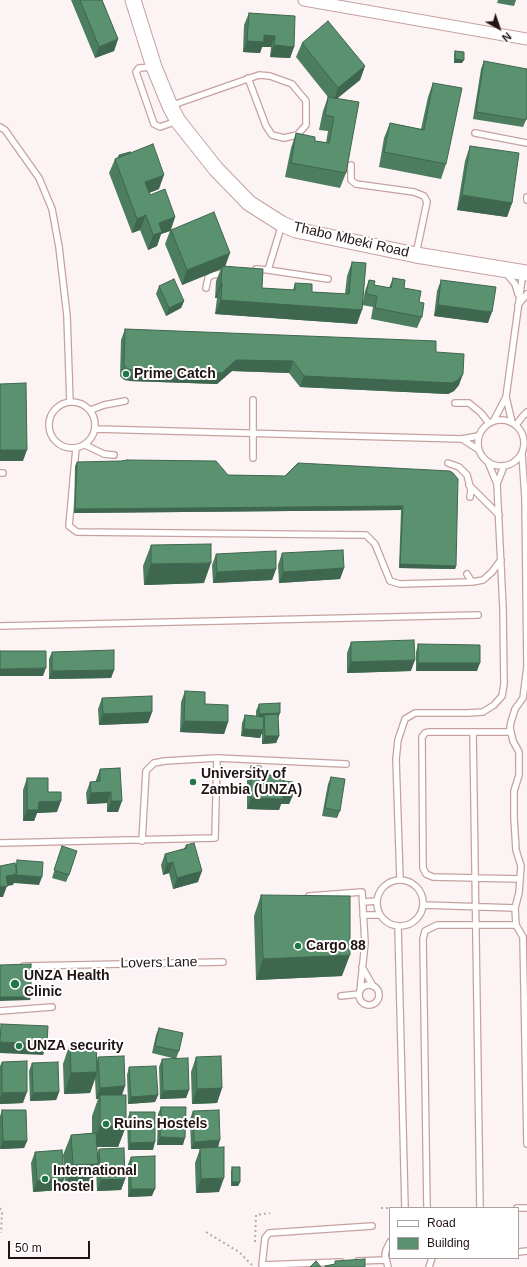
<!DOCTYPE html>
<html>
<head>
<meta charset="utf-8">
<style>
	body { margin:0 }
	#map { position:relative; width:527px; height:1267px; overflow:hidden; background:#fcf4f4; font-family:Arial,sans-serif }
	canvas { display:block }
	.legend { position:absolute; left:389px; top:1207px; width:130px; height:52px; box-sizing:border-box; background:#fff; border:1px solid #a7a1a1; margin:0; padding:5px 7px; list-style:none; font-size:12px; color:#221414 }
	.legend li { display:flex; align-items:center; gap:8px; height:20px }
	.legend b { width:20px; border:1px solid #a7a1a1 }
	.north { position:absolute; left:479px; top:8px; width:40px; height:40px; -webkit-text-stroke:3px #fff; paint-order:stroke; rotate:140deg; font-size:11px; font-weight:700; line-height:16px; text-align:center; color:#221414 }
	.north::after { content:''; display:block; margin:auto; width:14px; height:18px; background:#221414; clip-path:polygon(50% 0,100% 100%,50% 72%,0 100%) }
	.scale { position:absolute; left:8px; top:1241px; width:82px; height:18px; box-sizing:border-box; border:2px solid #221414; border-top:0; padding-left:5px; font-size:12px; line-height:14px; white-space:nowrap; color:#221414; -webkit-text-stroke:3px #fff; paint-order:stroke }
</style>
</head>
<body>
<div id="map">
<canvas width="527" height="1267"></canvas>
<ul class="legend">
<li><b style="height:5px;background:#fff"></b>Road</li>
<li><b style="height:11px;background:#5a916f"></b>Building</li>
</ul>
<div class="north">N</div>
<div class="scale">50 m</div>
</div>
<script>
const ctx = document.querySelector('canvas').getContext('2d');
ctx.lineJoin = 'round';
const shape = rows => new Path2D(rows.map(r => 'M' + r).join(''));
function strokePath(path, color, width, dash) { ctx.strokeStyle = color; ctx.lineWidth = width; ctx.lineCap = dash ? 'butt' : 'round'; ctx.setLineDash(dash || []); ctx.stroke(path); }
function fill(path, color) { ctx.fillStyle = color; ctx.fill(path, 'evenodd'); }
function label(font, color, halo, rows, align = 'center') {
  ctx.font = font + ' Arial,sans-serif'; ctx.lineWidth = 4; ctx.setLineDash([]); ctx.textBaseline = 'middle'; ctx.strokeStyle = halo; ctx.fillStyle = color; for (const [text, x, y, turn = 0] of rows) {
    ctx.save(); ctx.translate(x, y); ctx.rotate((+turn || 0) * Math.PI / 180); ctx.textAlign = isNaN(turn) ? turn : align; if (halo) ctx.strokeText(text, 0, 0); ctx.fillText(text, 0, 0); ctx.restore();
  }
}
const lane = shape([
	[154,67,139,68,136,72,154,124,160,127,177,121],
	[170,106,259,75,270,76,292,84,306,101,306,125,297,135,284,138,272,135,266,126,248,78],
	[0,127,5,130,39,178,52,209,59,247,67,316,70,402],
	[475,133,527,143],
	[351,165,351,180,356,184,414,192,424,196,427,202,416,254],
	[527,197,527,200],
	[256,269,268,270,282,224],
	[268,270,328,279],
	[506,273,515,284,518,294],
	[206,288,208,278,212,275,226,273],
	[518,305,527,294],
	[506,397,512,422],
	'49 425a23 23 0 1 1 46 0a23 23 0 1 1-46 0Z',
	[455,403,469,403,481,413,488,422],
	[91,410,104,405,125,401],
	'478 443a23 23 0 1 1 46 0a23 23 0 1 1-46 0Z',
	[494,420,506,397,523,272],
	[516,425,523,416,527,412],
	[96,429,462,439,478,436],
	[462,439,479,450],
	[85,445,104,454,114,455],
	[76,448,69,526,77,532,366,535,375,544,390,581,400,584,472,582],
	[522,454,525,498,527,667,523,698,515,709,511,722,510,728,513,741,519,752,519,775,514,791,514,818,516,850,521,866,519,893,515,908,516,925,523,937,527,1144],
	[253,458,253,400],
	[448,463,459,467,467,475,471,490,470,497],
	[0,473,3,473],
	[497,484,504,466],
	[469,485,499,515],
	[467,574,472,582,483,580,492,572,501,560],
	[0,626,478,615],
	[473,732,480,1208],
	[511,732,428,732,425,733,422,737,423,868,426,874,433,877,520,879],
	[142,841,146,771,154,763,165,761,217,758,346,764],
	[0,843,215,838,217,758],
	[400,879,396,759,398,740,405,719,415,713,468,713,483,712,494,705,502,696,504,684,503,608,497,484,488,462],
	'377 903a23 23 0 1 1 46 0a23 23 0 1 1-46 0Z',
	[309,896,362,892,365,943,360,991],
	[363,902,377,901],
	[424,905,515,908],
	[363,915,380,915],
	[398,926,405,1208],
	[24,966,223,962],
	[362,967,373,986],
	'359 995a10 10 0 1 1 20 0a10 10 0 1 1-20 0Z',
	[341,996,359,994],
	[0,1011,52,1007],
	[427,1208,423,939,425,931,437,925,516,925],
	[517,1208,527,1208],
	[518,1252,527,1251],
	[358,1261,385,1260],
	[341,1262,262,1265,265,1238,269,1233,372,1226],
	[388,1267,385,1255,386,1250,390,1242],
	[429,1267,432,1258]
]);
const street = shape([
	[304,0,527,39]
]);
const secondary = shape([
	[133,0,154,67,170,106,178,121,216,169,249,203,282,224,296,230,416,255,527,273]
]);
strokePath(lane, '#c7a0a0', 8);
strokePath(street, '#c7a0a0', 13);
strokePath(secondary, '#c7a0a0', 17);
strokePath(shape([
	[0,1208,2,1212,1,1233],
	[381,1208,390,1208],
	[206,1232,239,1252,254,1267],
	[255,1242,256,1215,270,1213]
]), '#b5abab', 2, [2, 3]);
strokePath(lane, '#fff', 5.5);
strokePath(street, '#fff', 11);
strokePath(secondary, '#fff', 15);
fill(shape([
	[71,0,102,0,118,39,114,51,95,58],
	[498,0,516,0,514,6,497,3],
	[249,13,294,47,290,58,270,57,271,47,262,47,260,53,243,52,244,25],
	[302,43,365,66,360,80,337,98,346,173,340,188,285,177,291,148,296,133,315,141,326,143,328,131,319,130,323,111,328,97,296,57],
	[455,51,462,63,454,63,454,55],
	[484,61,526,120,523,127,473,119,481,69],
	[433,83,446,164,441,179,379,167,384,138,390,123,421,129,428,97],
	[470,146,512,203,507,217,457,210,465,161],
	[119,155,159,189,149,193,150,195,175,217,171,230,225,266,262,288,293,290,295,283,312,292,345,294,347,276,352,262,363,301,365,291,369,280,374,285,389,288,393,278,404,288,419,302,422,317,417,328,371,319,373,307,362,305,357,324,215,314,217,298,215,298,216,281,221,269,182,285,165,244,170,231,161,234,157,246,148,250,140,230,132,233,109,173,115,159,118,157],
	[441,280,488,323,434,316,437,291],
	[159,286,184,301,181,308,166,316,156,294],
	[125,329,436,352,459,385,454,391,448,394,300,387,289,373,232,371,217,384,129,381,124,380,120,376,121,340],
	[77,462,228,475,285,476,450,471,456,566,455,569,399,568,401,510,74,513,75,466],
	[151,545,204,583,144,585,143,566],
	[282,553,344,568,340,579,279,583,278,565],
	[216,554,276,569,272,580,213,583,212,565],
	[351,642,411,671,347,673,347,653],
	[418,644,477,671,416,671,416,652],
	[52,652,114,670,111,678,49,679,49,659],
	[185,691,205,704,228,722,224,734,180,732,181,702],
	[102,698,152,712,148,723,99,725,98,709],
	[259,704,278,719,279,736,276,743,262,744,262,733,260,738,241,736,242,723,245,715,256,716,256,711],
	[251,766,261,775,283,782,292,797,289,804,281,804,279,810,247,809,247,777],
	[120,768,118,812,107,812,107,803,87,804,86,793,90,782,96,782,96,780,100,769],
	[331,777,340,811,337,818,322,816,328,784],
	[27,778,48,792,57,812,37,813,34,821,23,821,23,790],
	[186,845,198,882,173,889,169,873,163,875,161,865,165,854,184,849],
	[62,846,69,875,66,882,52,878],
	[261,895,342,976,256,980,254,916],
	[159,1028,179,1051,176,1059,152,1053,156,1035],
	[70,1043,97,1061,98,1057,125,1086,122,1095,126,1126,118,1147,96,1147,97,1155,99,1149,125,1179,121,1190,97,1191,96,1169,90,1184,65,1186,63,1155,71,1135,92,1133,92,1116,98,1099,96,1099,95,1079,90,1093,64,1094,63,1064],
	[196,1057,222,1088,217,1103,192,1104,191,1072],
	[162,1059,189,1090,186,1098,160,1099,159,1067],
	[2,1062,23,1103,0,1104,0,1066],
	[32,1063,59,1092,56,1100,30,1101,29,1071],
	[129,1067,158,1095,155,1102,128,1104,127,1075],
	[161,1107,183,1145,157,1145,158,1114],
	[2,1110,27,1141,24,1148,0,1149,0,1116],
	[193,1111,218,1147,219,1192,196,1193,195,1163,200,1149,191,1149,190,1119],
	[130,1112,153,1150,128,1150,127,1120],
	[35,1152,60,1190,33,1192,31,1163],
	[131,1157,152,1196,128,1197,128,1164],
	[232,1167,240,1182,238,1186,231,1186,231,1171]
]), '#4d7d5f');
fill(shape([
	[264,35,275,36,271,47,262,47,260,53,243,52,247,41],
	[118,39,114,51,95,58,99,47],
	[274,45,294,47,290,58,270,57],
	[455,59,464,60,462,63,454,63],
	[365,66,360,80,333,102,338,88],
	[164,175,159,189,139,197,145,182],
	[462,195,512,203,507,217,457,210],
	[146,215,140,230,132,233,137,219],
	[175,217,170,231,161,234,157,246,148,250,153,235,159,223],
	[230,253,225,267,222,266,221,269,182,285,187,270],
	[221,283,222,283,217,298,215,298],
	[221,300,362,310,357,324,215,314],
	[184,301,181,308,166,316,169,308],
	[438,305,492,312,488,323,434,316],
	[236,360,293,361,289,373,232,371,217,384,129,381,133,370],
	[463,374,459,385,454,391,448,394,300,387,304,376],
	[0,450,27,450,23,461,0,461],
	[403,506,401,510,74,513,75,509],
	[211,563,204,583,144,585,151,564],
	[400,564,456,566,455,569,399,568],
	[344,568,340,579,279,583,283,572],
	[276,569,272,580,213,583,217,572],
	[415,660,411,671,347,673,351,662],
	[418,663,480,663,477,671,416,671],
	[46,668,43,676,0,676,0,669],
	[114,670,111,678,49,679,52,671],
	[152,712,148,723,99,725,103,714],
	[280,713,277,721,264,715,262,721,256,721,259,714],
	[184,721,228,722,224,734,180,732],
	[244,729,263,730,260,738,241,736],
	[265,736,279,736,276,743,262,744],
	[111,792,107,803,87,804,91,793],
	[282,796,292,797,289,804,281,804,279,810,247,809,251,798],
	[61,801,57,812,37,813,34,821,23,821,27,810,39,802],
	[111,801,122,801,118,812,107,812],
	[173,862,169,873,163,875,167,864],
	[202,871,198,882,173,889,177,878],
	[17,874,42,877,39,885,14,883,13,885,7,886,3,897,0,897,0,887,6,876],
	[350,955,342,976,256,980,263,959],
	[0,997,31,997,30,1000,0,1001],
	[0,1042,47,1044,43,1055,0,1053],
	[97,1072,90,1093,64,1094,71,1073],
	[125,1086,121,1097,100,1095,98,1099,96,1099,100,1088],
	[222,1088,217,1103,192,1104,197,1089],
	[189,1090,186,1098,160,1099,163,1091],
	[27,1092,23,1103,0,1104,0,1098,2,1093],
	[59,1092,56,1100,30,1101,33,1093],
	[158,1095,155,1102,128,1104,131,1097],
	[100,1126,126,1126,118,1147,92,1147],
	[160,1137,185,1138,183,1145,157,1145],
	[220,1140,218,1148,191,1149,194,1142],
	[3,1141,27,1141,24,1148,0,1149],
	[155,1142,153,1150,128,1150,130,1143],
	[98,1164,90,1184,65,1186,73,1165],
	[224,1178,219,1192,196,1193,201,1179],
	[64,1179,60,1190,33,1192,37,1181],
	[125,1179,121,1190,97,1191,101,1180],
	[232,1182,240,1182,238,1186,231,1186],
	[131,1189,155,1189,152,1196,128,1197]
]), '#3f664e');
const building = shape([
	[80,0,102,0,118,39,99,47,80,0],
	[249,13,295,16,294,47,274,45,275,36,264,35,264,42,247,41,249,13],
	[328,21,365,66,338,88,302,43,328,21],
	[455,51,464,52,464,60,455,59,455,51],
	[484,61,527,69,527,115,526,120,476,112,484,61],
	[433,83,462,88,446,164,384,152,390,123,424,130,433,83],
	[328,97,359,102,346,173,291,163,296,133,315,137,315,141,329,143,334,117,325,115,328,97],
	[153,144,164,175,145,182,150,195,165,189,175,217,159,223,162,232,153,235,146,215,137,219,115,159,153,144],
	[470,146,519,153,512,203,462,195,470,146],
	[130,152,130,153,119,157,119,155,130,152],
	[214,212,230,253,187,270,171,230,214,212],
	[352,262,366,263,362,310,221,300,222,283,221,283,222,266,263,269,262,288,295,290,295,283,312,284,312,292,349,294,352,262],
	[393,278,405,280,404,288,421,291,419,302,424,303,422,317,375,308,377,296,366,294,369,280,375,281,374,285,391,288,393,278],
	[174,279,184,301,169,308,159,286,174,279],
	[441,280,496,287,492,312,438,305,441,280],
	[125,329,436,341,436,352,464,354,463,374,458,380,452,383,304,376,293,361,236,360,222,373,133,370,128,369,124,365,125,329],
	[26,383,27,450,0,450,0,384,26,383],
	[127,460,216,461,228,475,285,476,298,463,450,471,453,473,458,479,456,566,400,564,403,506,75,509,77,462,121,461,127,460],
	[211,544,211,563,151,564,151,545,211,544],
	[343,550,344,568,283,572,282,553,343,550],
	[276,551,276,569,217,572,216,554,276,551],
	[414,640,415,660,351,662,351,642,414,640],
	[418,644,480,645,480,663,418,663,418,644],
	[114,650,114,670,52,671,52,652,114,650],
	[0,651,46,651,46,668,0,669,0,651],
	[185,691,205,692,205,704,228,705,228,722,184,721,185,691],
	[152,696,152,712,103,714,102,698,152,696],
	[280,703,280,713,259,714,259,704,280,703],
	[278,714,279,736,265,736,264,715,278,714],
	[245,715,264,717,263,730,244,729,245,715],
	[251,766,261,766,261,775,284,775,283,799,251,798,251,766],
	[120,768,122,801,111,801,111,792,91,793,90,782,100,781,100,769,120,768],
	[331,777,345,779,340,811,325,808,331,777],
	[27,778,48,778,48,792,61,792,61,801,39,802,38,810,27,810,27,778],
	[284,781,293,782,292,797,283,796,284,781],
	[194,843,202,871,177,878,173,862,167,864,165,854,187,848,186,845,194,843],
	[62,846,77,851,69,875,54,870,62,846],
	[17,860,43,862,42,877,16,875,17,860],
	[15,863,17,874,6,876,8,886,0,887,0,866,15,863],
	[261,895,350,896,350,955,263,959,261,895],
	[31,964,31,997,0,997,0,965,31,964],
	[1,1024,48,1026,47,1044,0,1042,1,1024],
	[159,1028,183,1033,179,1051,155,1046,159,1028],
	[96,1042,97,1072,71,1073,70,1043,96,1042],
	[124,1056,125,1086,100,1088,98,1057,124,1056],
	[221,1056,222,1088,197,1089,196,1057,221,1056],
	[188,1058,189,1090,163,1091,162,1059,188,1058],
	[27,1061,27,1092,2,1093,2,1062,27,1061],
	[58,1062,59,1092,33,1093,32,1063,58,1062],
	[156,1066,158,1095,131,1097,129,1067,156,1066],
	[100,1095,126,1095,126,1126,100,1126,100,1095],
	[161,1107,186,1107,185,1138,160,1137,161,1107],
	[2,1110,26,1110,27,1141,3,1141,2,1110],
	[219,1110,220,1140,194,1142,193,1111,219,1110],
	[130,1112,155,1112,155,1142,130,1143,130,1112],
	[96,1133,98,1164,73,1165,71,1135,96,1133],
	[224,1147,224,1178,201,1179,200,1148,224,1147],
	[124,1148,125,1179,101,1180,99,1149,124,1148],
	[62,1150,64,1179,37,1181,35,1152,62,1150],
	[155,1156,155,1189,131,1189,131,1157,155,1156],
	[232,1167,240,1167,240,1182,232,1182,232,1167],
	[365,1259,365,1267,325,1267,325,1266,335,1264,335,1261,365,1259],
	[316,1261,321,1267,310,1267,316,1261]
]);
fill(building, '#5a916f');
strokePath(building, '#3f664e', 1);
for (const [x, y, r, color] of [
	[126,374,4,"#207649"],
	[193,782,4,"#207649"],
	[298,946,4,"#207649"],
	[15,984,5,"#207649"],
	[19,1046,4,"#207649"],
	[106,1124,4,"#207649"],
	[45,1179,4,"#207649"]
]) { const dot = new Path2D(); dot.arc(x, y, r, 0, 2 * Math.PI); ctx.fillStyle = color; ctx.fill(dot); strokePath(dot, '#fff', 1.5); }
label('14px', '#221414', '#fff', [
	["Thabo Mbeki Road",351,240,13],
	["Lovers Lane",159,963,-1]
]);
label('bold 14px', '#221414', '#fff', [
	["Prime Catch",134,374],
	["University of",201,774],
	["Zambia (UNZA)",201,790],
	["Cargo 88",306,946],
	["UNZA Health",24,976],
	["Clinic",24,992],
	["UNZA security",27,1046],
	["Ruins Hostels",114,1124],
	["International",53,1171],
	["hostel",53,1187]
], 'left');
</script>
</body>
</html>
